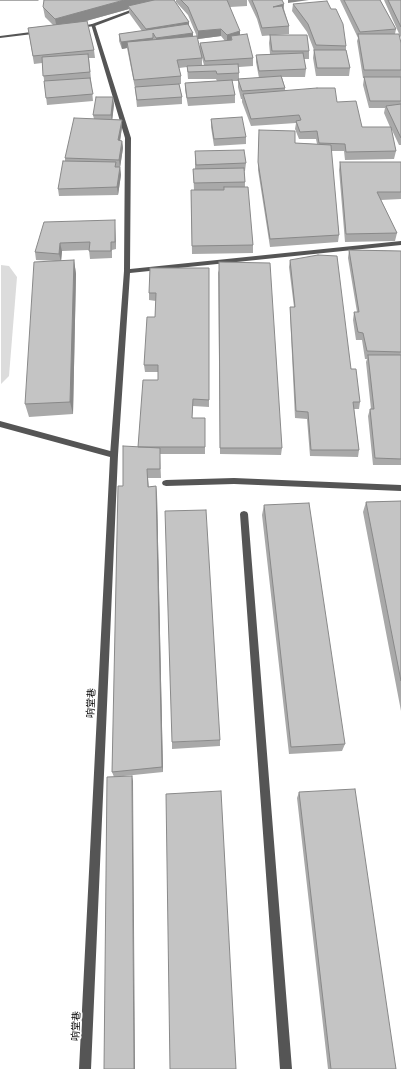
<!DOCTYPE html>
<html>
<head>
<meta charset="utf-8">
<style>
	body { margin:0 }
	canvas { display:block; background:#fff }
</style>
</head>
<body>
<canvas width="401" height="1069"></canvas>
<script>
const ctx = document.querySelector('canvas').getContext('2d');
ctx.lineJoin = 'round';
function fill(path, color) { ctx.fillStyle = color; ctx.fill(path, 'evenodd'); }
const shape = rows => new Path2D(rows.map(r => 'M' + r).join(''));
function strokePath(path, color, width, dash) { ctx.strokeStyle = color; ctx.lineWidth = width; ctx.lineCap = dash ? 'butt' : 'round'; ctx.setLineDash(dash || []); ctx.stroke(path); }
function label(font, color, halo, rows, align = 'center') {
  ctx.font = font + ' Barlow,"Noto Sans SC",sans-serif'; ctx.lineWidth = 4; ctx.setLineDash([]); ctx.textBaseline = 'middle'; ctx.strokeStyle = halo; ctx.fillStyle = color; for (const [text, x, y, turn = 0] of rows) {
    ctx.save(); ctx.translate(x, y); ctx.rotate((+turn || 0) * Math.PI / 180); ctx.textAlign = isNaN(turn) ? turn : align; if (halo) ctx.strokeText(text, 0, 0); ctx.fillText(text, 0, 0); ctx.restore();
  }
}
fill(shape([
	[1,265,9,266,17,277,9,376,1,384]
]), '#dcdcdc');
fill(shape([
	[91,24,95,25,131,138,130,269,401,241,401,245,130,273,118,455,114,458,110,455,124,271,125,138,91,24],
	[234,478,401,485,401,491,234,484,166,486,163,485,162,483,163,481,166,480,234,478],
	[244,511,247,512,248,514,292,1069,280,1069,240,514,241,512,244,511]
]), '#555');
fill(shape([
	[136,8,140,9,95,26,78,28,76,27,92,24,136,8],
	[39,31,41,31,41,33,0,38,0,36,39,31],
	[0,421,114,452,118,455,91,1069,79,1069,110,457,0,427,0,421]
]), '#555');
fill(shape([
	[0,0,39,0,38,1,0,1],
	[174,0,189,22,189,26,202,58,202,65,204,65,200,51,200,43,225,41,221,36,198,39,188,15,176,2,176,0,247,0,247,6,230,7,240,35,253,58,253,66,239,67,239,79,259,78,256,62,256,55,270,54,269,43,270,35,309,51,309,59,304,59,306,69,305,77,282,77,285,88,285,91,337,102,362,127,390,127,384,113,385,108,369,108,363,85,364,78,363,78,357,41,358,38,340,0,380,0,396,29,395,34,401,43,401,145,399,145,391,128,396,151,394,159,345,160,344,151,331,151,339,235,338,242,270,247,258,170,259,130,295,143,317,144,316,139,299,139,295,129,296,123,251,126,242,102,242,99,241,99,238,87,238,81,232,81,235,95,235,103,188,106,185,90,185,83,217,81,216,79,188,79,187,67,179,68,181,76,181,84,179,84,182,97,182,104,137,107,135,88,127,48,122,49,119,41,119,34,142,31,129,13,129,9,86,21,94,50,95,58,89,58,93,101,47,105,42,63,34,64,28,28,53,25,45,17,43,7],
	[248,0,282,0,284,9,289,26,289,34,262,36,257,19],
	[384,0,401,0,401,38],
	[293,4,346,46,346,50,350,68,349,76,316,76,313,58,314,50,307,32,292,11],
	[114,104,112,119,122,120,122,127,120,141,122,141,123,148,120,167,121,175,118,195,59,196,58,189,65,161,65,158,94,119,93,115],
	[211,119,246,137,246,144,214,146,211,127],
	[195,151,246,163,245,171,244,171,245,182,245,187,253,245,253,253,192,254,191,190,194,190,193,169,195,169],
	[340,162,401,162,401,199,381,200,397,233,395,241,345,242,339,170],
	[115,220,116,249,112,250,112,258,90,259,89,250,62,251,61,261,74,260,76,274,73,414,29,417,25,404,56,261,36,260,35,252],
	[349,250,401,251,401,465,373,465,368,416,370,409,371,409,366,362,367,359,365,359,362,340,356,340,353,320,354,312,357,312,348,258],
	[290,260,351,369,360,402,359,409,354,409,359,450,358,457,310,456,307,419,295,418,290,314,290,307,294,307,289,267],
	[209,268,209,407,193,406,192,418,205,418,205,454,160,454,161,478,148,478,149,487,156,486,157,495,163,772,114,777,112,772,123,486,138,447,158,380,158,372,145,372,144,365,155,317,156,301,149,300,149,293],
	[218,270,282,448,281,455,220,454],
	[401,501,401,711,363,512,366,502],
	[264,505,345,744,342,751,289,754,262,515],
	[220,740,220,746,172,749,172,742],
	[299,792,396,1069,328,1069,297,798]
]), '#a9a9a9');
fill(shape([
	[124,0,161,0,128,6,129,9,57,29,55,19],
	[288,0,309,0,288,3],
	[284,4,283,12,273,7],
	[189,22,189,29,153,33,153,46,127,42,127,48,122,49,121,42,146,37,146,29],
	[221,29,221,36,198,39,198,31],
	[240,31,240,39,231,36,231,42,227,43,227,35],
	[193,33,193,40,156,46,156,38],
	[113,97,114,104,112,123,111,115],
	[122,120,122,127,119,148,118,140],
	[122,141,123,148,120,168,119,160],
	[120,167,121,175,118,195,117,187],
	[115,220,115,228,116,249,115,242],
	[60,243,62,251,61,262,59,254],
	[74,260,76,274,73,414,70,402],
	[156,486,157,495,163,772,162,767],
	[132,776,133,781,135,1069,134,1069]
]), '#898989');
const building = shape([
	[44,0,124,0,55,19,43,7,44,0],
	[154,0,174,0,189,22,146,29,128,6,154,0],
	[181,0,227,0,240,31,227,35,221,29,198,31,188,7,181,0],
	[252,0,282,0,284,4,273,7,282,6,289,26,262,28,257,12,252,0],
	[344,0,380,0,396,29,360,32,344,0],
	[388,0,401,0,401,27,388,0],
	[327,1,331,9,336,9,343,24,346,46,316,45,308,24,293,4,327,1],
	[87,21,94,50,33,56,28,28,87,21],
	[188,24,193,33,156,38,153,33,153,38,121,42,119,34,188,24],
	[247,34,253,58,205,61,200,43,232,40,231,36,247,34],
	[358,34,399,34,401,43,401,70,364,70,358,34],
	[270,35,307,35,309,51,272,51,270,35],
	[197,36,202,58,177,60,181,76,134,80,127,42,197,36],
	[314,50,346,50,350,68,317,68,314,50],
	[303,53,306,69,259,71,256,55,303,53],
	[88,54,90,72,43,76,42,57,88,54],
	[238,64,239,73,217,74,216,71,188,72,187,66,238,64],
	[281,76,285,88,242,91,238,79,281,76],
	[364,77,401,77,401,101,370,101,364,77],
	[90,78,93,94,46,98,44,81,90,78],
	[232,80,235,95,187,98,185,83,232,80],
	[179,84,182,97,137,100,135,87,179,84],
	[317,88,335,88,337,102,356,101,362,127,391,127,396,151,346,152,345,144,319,143,317,131,300,132,296,121,301,120,299,115,251,119,243,94,317,88],
	[96,97,113,97,111,115,93,115,96,97],
	[401,104,401,138,386,106,401,104],
	[242,117,246,137,214,139,211,119,242,117],
	[74,118,122,120,118,140,122,141,119,160,65,158,74,118],
	[259,130,295,131,295,143,331,145,339,235,270,239,258,162,259,130],
	[244,150,246,163,196,165,195,151,244,150],
	[63,161,116,162,115,167,120,167,117,187,58,189,63,161],
	[340,162,401,162,401,192,377,192,397,233,346,234,340,162],
	[244,168,245,182,194,183,193,169,244,168],
	[224,187,248,187,253,245,192,246,191,190,224,190,224,187],
	[115,220,115,242,111,242,111,251,89,251,90,242,60,243,59,254,35,252,44,222,115,220],
	[349,250,401,251,401,352,367,351,363,333,358,332,354,312,359,312,349,250],
	[318,255,337,256,351,369,356,369,360,402,353,402,359,450,311,450,308,412,296,411,290,307,295,307,290,260,318,255],
	[74,260,70,402,25,404,34,262,74,260],
	[219,262,270,263,282,448,220,448,219,262],
	[150,268,209,268,209,400,193,399,192,418,205,418,205,447,138,447,143,380,158,380,158,365,144,365,147,317,155,317,156,293,149,293,150,268],
	[368,355,401,355,401,459,375,458,370,409,374,409,368,355],
	[123,446,160,448,160,469,147,469,148,487,156,486,162,767,112,772,118,486,123,486,123,446],
	[401,501,401,681,366,502,401,501],
	[309,503,345,744,291,747,264,505,309,503],
	[206,510,220,740,172,742,165,511,206,510],
	[132,776,134,1069,104,1069,107,777,132,776],
	[355,789,396,1069,331,1069,299,792,355,789],
	[221,791,236,1069,170,1069,166,794,221,791]
]);
fill(building, '#c4c4c4');
strokePath(building, '#898989', 1);
label('10px', '#000', '#fff', [
	["响堂巷",91,703,-87],
	["响堂巷",76,1026,-87]
]);
</script>
</body>
</html>
